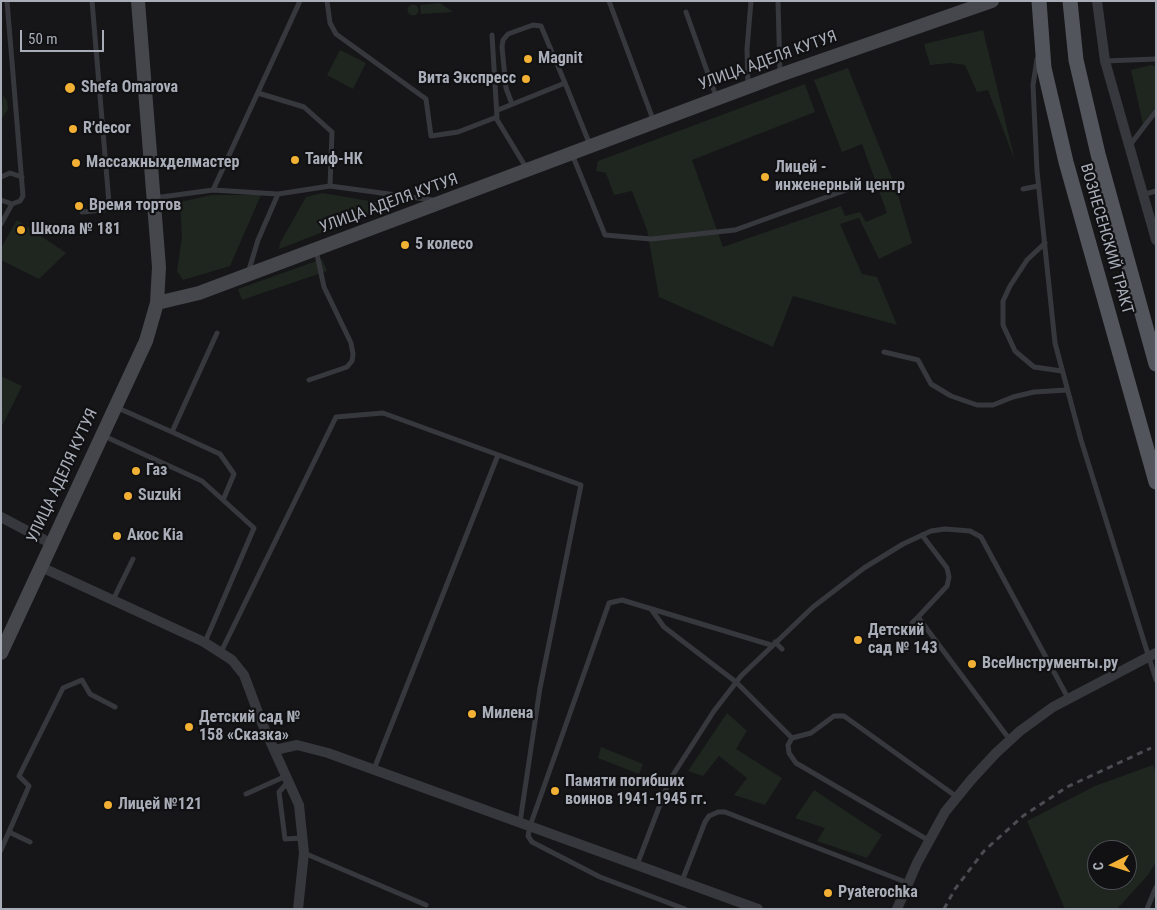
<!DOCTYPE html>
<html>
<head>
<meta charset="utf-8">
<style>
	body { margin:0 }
	#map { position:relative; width:1157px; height:910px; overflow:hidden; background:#161618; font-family:"Roboto Condensed",sans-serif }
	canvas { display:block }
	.frame { position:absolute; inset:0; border:2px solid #a8adb8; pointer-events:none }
	.north { position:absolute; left:1087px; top:840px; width:50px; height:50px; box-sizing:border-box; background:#111113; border:1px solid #4d4f55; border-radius:50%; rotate:265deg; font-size:14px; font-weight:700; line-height:20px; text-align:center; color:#a8adb8 }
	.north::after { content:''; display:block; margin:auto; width:18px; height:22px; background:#f2b134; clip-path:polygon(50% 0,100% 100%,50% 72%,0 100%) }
	.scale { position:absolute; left:20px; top:30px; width:84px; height:22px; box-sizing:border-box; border:2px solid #a8adb8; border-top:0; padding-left:6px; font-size:15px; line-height:18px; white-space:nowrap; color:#a8adb8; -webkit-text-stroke:4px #111113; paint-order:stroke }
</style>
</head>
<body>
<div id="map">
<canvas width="1157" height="910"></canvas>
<div class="frame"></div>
<div class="north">С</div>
<div class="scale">50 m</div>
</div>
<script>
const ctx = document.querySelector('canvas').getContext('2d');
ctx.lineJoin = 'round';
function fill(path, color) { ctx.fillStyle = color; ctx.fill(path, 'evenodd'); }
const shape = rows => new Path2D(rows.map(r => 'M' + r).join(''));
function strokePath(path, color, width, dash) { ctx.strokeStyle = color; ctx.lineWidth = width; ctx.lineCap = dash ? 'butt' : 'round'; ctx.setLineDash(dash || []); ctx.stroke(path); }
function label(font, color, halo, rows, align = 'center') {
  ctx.font = font + ' "Roboto Condensed",sans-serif'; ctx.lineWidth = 4.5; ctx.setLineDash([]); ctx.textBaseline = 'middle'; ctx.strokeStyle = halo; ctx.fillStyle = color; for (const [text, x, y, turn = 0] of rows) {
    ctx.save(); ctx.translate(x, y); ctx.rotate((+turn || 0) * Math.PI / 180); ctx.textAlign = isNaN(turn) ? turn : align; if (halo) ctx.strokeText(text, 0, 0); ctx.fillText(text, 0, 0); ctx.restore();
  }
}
fill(shape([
	[440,3,453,12,421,14,420,5],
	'407.5 10a5.5 5.5 0 1 1 11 0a5.5 5.5 0 1 1-11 0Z',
	[983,30,1015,161,988,90,977,92,965,65,950,63,930,65,924,44],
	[340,50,366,63,353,89,327,75],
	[1151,65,1156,67,1156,106,1143,124,1131,70],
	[848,68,896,188,912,243,879,259,859,218,840,224,862,274,877,277,897,325,793,296,773,347,659,297,647,230,632,191,614,195,606,173,596,171,598,161,805,84,815,112,692,160,723,247,841,206,845,216,860,212,866,222,887,213,862,144,842,152,814,80],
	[3,95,7,101,8,109,1,120],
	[322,193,393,205,279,249,280,243,306,197],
	[212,195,261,195,230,266,183,280,177,271,182,237,180,202],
	[17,220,66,253,39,279,1,260,1,248],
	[322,259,327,271,242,300,238,289],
	[1,376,22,386,1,428],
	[727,713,747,731,736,749,782,778,765,805,734,795,747,778,719,756,703,776,688,771],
	[601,747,643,764,639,774,598,758],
	[1153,765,1156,774,1156,862,1148,875,1117,909,1065,909,1027,821,1095,786],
	[1097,850,1127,850,1127,880,1097,880],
	[814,790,882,835,867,858,817,841,825,828,795,818]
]), '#1e261f');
strokePath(shape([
	[327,1,330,23,336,34,426,99,431,136,458,132,497,117,492,35],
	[609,1,654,122],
	[778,1,780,73],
	[686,12,717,99],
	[1037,59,1033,85,1037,171,1055,343,1081,440,1156,680],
	[1105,61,1156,59],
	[748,85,747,49,751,1],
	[258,93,304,107,332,132,330,186],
	[512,104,506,88,502,47,503,40,508,34,533,25,541,26,565,83],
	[498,110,565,83,590,145],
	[496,118,527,169],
	[1130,145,1156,111],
	[572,154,605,235,651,239,735,230,849,189],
	[1,177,10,173,22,177],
	[1023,189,1038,186],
	[213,190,300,1],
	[1142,195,1156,191],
	[154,198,213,190,278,194,330,186,433,200],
	[1,200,12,204,20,201,23,196,7,1],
	[82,212,104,210,109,203,92,1],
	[1,224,12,204],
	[1045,243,1027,260,1010,286,1003,301,1003,325,1015,351,1034,367,1062,371],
	[248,273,258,240,278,194],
	[884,352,918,360,931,384,951,396,977,405,993,405,1013,397,1034,392,1067,390],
	[309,380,347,367,352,361,353,354,351,343,324,287,316,250],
	[118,408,172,432,217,333],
	[172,432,220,454,234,474,223,500],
	[104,436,202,481,254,528,205,642],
	[922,535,947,568,949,577,947,586,918,617,1010,740],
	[113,600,133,559],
	[651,609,664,627,736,682,792,738,788,745,789,753,796,763,928,840],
	[912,623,918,617],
	[775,642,782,649],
	[221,652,336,417,383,413,581,485,540,688,520,822],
	[792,738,811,733,834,716,844,716,957,797],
	[374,769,498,455],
	[288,782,279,792,285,839,302,838],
	[246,794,286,776],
	[9,832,30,842],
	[1,850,29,786,19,776,63,688,82,680,90,694,115,707],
	[304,853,426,905],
	[637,865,669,781,714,711,741,676,813,607,864,568,903,544,931,531,945,529,970,531,981,537,1068,698],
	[682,881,705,822,709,816,718,812,725,812,908,883],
	[685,909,600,877,532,842,528,836,530,826,609,603,622,600,771,645],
	[1147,909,1156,887]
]), '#37383d', 5);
strokePath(shape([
	[1097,1,1105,61,1156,240],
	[1,517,52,544],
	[41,567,204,642,232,660,244,675,262,723,299,805,304,853,298,909],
	[275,750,297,745,328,753,758,909],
	[897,909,917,863,945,812,971,780,996,753,1020,731,1053,707,1156,653]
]), '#37383d', 10);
strokePath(shape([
	[157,303,199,293,780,75,992,1],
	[1,653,146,341,157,303,159,267,138,1]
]), '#45474d', 14);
strokePath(shape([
	[1039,1,1044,68,1066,162,1156,482],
	[1070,1,1076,60,1098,154,1156,364]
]), '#53555c', 15);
strokePath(shape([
	[944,909,955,889,984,851,1023,816,1067,787,1151,748]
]), '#4a4c52', 3, [6, 5]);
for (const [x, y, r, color] of [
	[528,59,5,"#f2b134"],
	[526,79,5,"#f2b134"],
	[70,88,6,"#f2b134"],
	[73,129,5,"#f2b134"],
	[295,160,5,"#f2b134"],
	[76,163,5,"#f2b134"],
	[765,177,5,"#f2b134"],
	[79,206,5,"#f2b134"],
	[21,230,5,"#f2b134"],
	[405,245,5,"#f2b134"],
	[136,471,5,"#f2b134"],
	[128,496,5,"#f2b134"],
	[117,536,5,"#f2b134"],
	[858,640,5,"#f2b134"],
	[972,664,5,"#f2b134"],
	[472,714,5,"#f2b134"],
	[189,727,5,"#f2b134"],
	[555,791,5,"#f2b134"],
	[108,805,5,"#f2b134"],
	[828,893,5,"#f2b134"]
]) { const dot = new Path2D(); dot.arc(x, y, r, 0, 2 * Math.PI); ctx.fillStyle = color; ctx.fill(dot); strokePath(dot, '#111113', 2); }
label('bold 16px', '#a8adb8', '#111113', [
	["Magnit",538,59],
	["Вита Экспресс",516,79,"right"],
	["Shefa Omarova",81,88],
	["R’decor",83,129],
	["Таиф-НК",305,160],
	["Массажныхделмастер",86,163],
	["Лицей -",775,168],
	["инженерный центр",775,186],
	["Время тортов",89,206],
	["Школа № 181",31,230],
	["5 колесо",415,245],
	["Газ",146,471],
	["Suzuki",138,496],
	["Акос Kia",127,536],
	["Детский",868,631],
	["сад № 143",868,649],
	["ВсеИнструменты.ру",982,664],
	["Милена",482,714],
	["Детский сад №",199,718],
	["158 «Сказка»",199,736],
	["Памяти погибших",565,782],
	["воинов 1941-1945 гг.",565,800],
	["Лицей №121",118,805],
	["Pyaterochka",838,893]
], 'left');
label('16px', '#a8adb8', '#111113', [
	["УЛИЦА АДЕЛЯ КУТУЯ",768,61,-20],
	["УЛИЦА АДЕЛЯ КУТУЯ",389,204,-20],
	["ВОЗНЕСЕНСКИЙ ТРАКТ",1106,239,74],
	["УЛИЦА АДЕЛЯ КУТУЯ",63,476,-65]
]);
</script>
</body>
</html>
